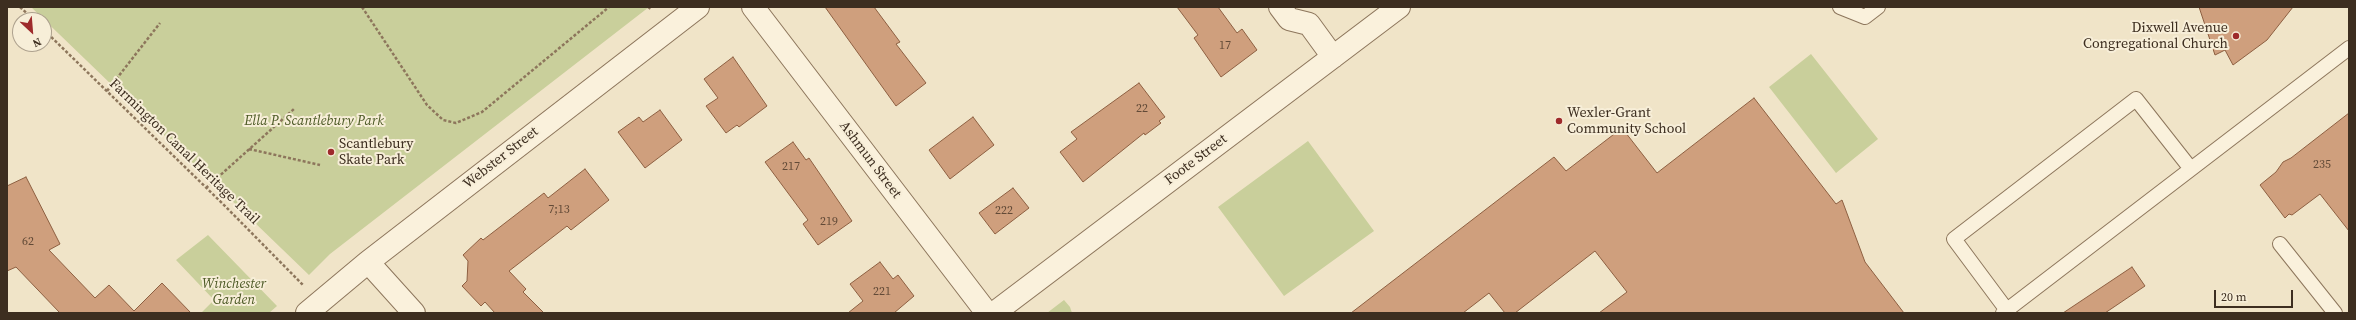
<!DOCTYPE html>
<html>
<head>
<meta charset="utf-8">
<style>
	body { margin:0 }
	#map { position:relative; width:2356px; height:320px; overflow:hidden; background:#f0e4c8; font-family:"Source Serif 4",serif }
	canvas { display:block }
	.frame { position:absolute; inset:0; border:8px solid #3d2e20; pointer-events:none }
	.north { position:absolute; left:12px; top:12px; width:40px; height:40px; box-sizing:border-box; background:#f7eed8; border:1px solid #ada18e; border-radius:50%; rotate:154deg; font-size:11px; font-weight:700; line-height:16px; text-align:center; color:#3d2e20 }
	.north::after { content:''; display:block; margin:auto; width:14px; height:18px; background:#9e2a2b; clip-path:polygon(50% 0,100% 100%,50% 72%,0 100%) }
	.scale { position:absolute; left:2214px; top:290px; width:79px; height:18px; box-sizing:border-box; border:2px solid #3d2e20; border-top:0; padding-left:5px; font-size:12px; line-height:14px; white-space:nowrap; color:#3d2e20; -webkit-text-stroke:3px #f7eed8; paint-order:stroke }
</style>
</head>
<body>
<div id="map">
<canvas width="2356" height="320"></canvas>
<div class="frame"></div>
<div class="north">N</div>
<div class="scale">20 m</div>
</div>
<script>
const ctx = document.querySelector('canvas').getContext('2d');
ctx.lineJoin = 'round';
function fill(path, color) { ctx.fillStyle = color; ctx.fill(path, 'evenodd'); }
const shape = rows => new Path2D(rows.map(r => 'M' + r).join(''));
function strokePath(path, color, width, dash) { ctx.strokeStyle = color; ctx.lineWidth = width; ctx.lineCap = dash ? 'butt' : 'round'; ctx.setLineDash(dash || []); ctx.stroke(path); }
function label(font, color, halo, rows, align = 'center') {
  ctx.font = font + ' "Source Serif 4",serif'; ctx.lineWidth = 4; ctx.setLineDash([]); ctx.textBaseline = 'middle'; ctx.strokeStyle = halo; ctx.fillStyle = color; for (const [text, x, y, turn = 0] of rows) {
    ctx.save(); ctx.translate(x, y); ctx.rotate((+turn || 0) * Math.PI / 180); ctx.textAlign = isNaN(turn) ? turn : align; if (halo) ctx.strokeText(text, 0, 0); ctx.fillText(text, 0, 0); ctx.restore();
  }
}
fill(shape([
	[31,7,649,7,330,254,309,275],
	[1811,54,1878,139,1836,173,1769,87],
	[1308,141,1374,231,1284,296,1218,207],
	[208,235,277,306,269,313,201,313,214,300,176,260],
	[1064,300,1070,307,1072,313,1047,313]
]), '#c9cf9b');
const building = shape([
	[825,7,874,7,900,42,896,44,926,83,896,106,825,7],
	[1177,7,1218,7,1237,33,1242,29,1257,50,1221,77,1194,38,1198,35,1177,7],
	[2199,7,2293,7,2267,40,2233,65,2225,50,2215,55,2199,7],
	[733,57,767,106,739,127,737,125,726,133,706,106,718,98,704,79,733,57],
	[1139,83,1165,117,1159,121,1161,123,1145,135,1144,133,1083,182,1060,152,1077,139,1071,132,1139,83],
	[1754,98,1836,204,1842,200,1865,262,1904,313,1599,313,1627,292,1595,251,1515,313,1505,313,1489,293,1463,313,1351,313,1554,157,1566,171,1622,128,1657,173,1754,98],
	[660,110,682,140,645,168,618,132,639,117,643,122,660,110],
	[2349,113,2349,231,2320,194,2292,215,2289,214,2285,218,2260,185,2276,172,2283,162,2291,158,2349,113],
	[973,117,994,145,950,179,929,150,973,117],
	[793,142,806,160,809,158,852,221,818,245,803,224,808,220,765,162,793,142],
	[585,169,609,200,571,230,567,226,509,271,526,289,523,292,544,313,495,313,485,302,481,306,462,286,467,281,468,261,463,255,481,238,483,240,544,193,548,198,585,169],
	[26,177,60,244,49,250,95,298,109,285,134,311,162,283,191,313,60,313,16,267,7,271,7,186,26,177],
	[1013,188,1029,208,995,234,979,213,1013,188],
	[880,262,893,279,898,275,914,296,894,313,848,313,863,301,850,284,880,262],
	[2132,267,2145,286,2105,313,2063,313,2132,267]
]);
fill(building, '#cf9f7d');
strokePath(building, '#8d5f41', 1);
const lane = shape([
	[1840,7,1865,17,1878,7],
	[2280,244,2335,313],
	[2003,313,2349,48],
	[2009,313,1954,239,2136,99,2191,169]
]);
const street = shape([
	[753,7,987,313],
	[1280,7,1289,19,1309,24,1333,57],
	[368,262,414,313],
	[307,313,368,262,698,7],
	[994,313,1399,7]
]);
strokePath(lane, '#8d765c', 16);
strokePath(street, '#8d765c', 24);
strokePath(shape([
	[20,7,34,20],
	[362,7,427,105,443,120,456,123,482,112,609,7],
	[648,7,651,9],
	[44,30,223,204,303,285],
	[107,91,160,23],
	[249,149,320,165],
	[206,188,294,109]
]), '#8d765c', 2.5, [3, 2]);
strokePath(lane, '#faf1dc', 14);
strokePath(street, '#faf1dc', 22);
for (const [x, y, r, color] of [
	[2236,36,4,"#9e2a2b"],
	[1559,121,4,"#9e2a2b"],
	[331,152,4,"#9e2a2b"]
]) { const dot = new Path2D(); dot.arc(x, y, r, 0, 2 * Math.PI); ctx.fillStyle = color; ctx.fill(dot); strokePath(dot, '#f7eed8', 1.5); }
label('12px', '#624a37', null, [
	["17",1225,46],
	["22",1142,109],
	["235",2322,165],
	["217",791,167],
	["7;13",559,210],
	["222",1004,211],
	["219",829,222],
	["62",28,242],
	["221",882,292]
]);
label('14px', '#3d2e20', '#f7eed8', [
	["Dixwell Avenue",2228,28,"right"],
	["Congregational Church",2228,44,"right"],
	["Wexler-Grant",1567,113],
	["Community School",1567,129],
	["Scantlebury",339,144],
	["Skate Park",339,160]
], 'left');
label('italic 14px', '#4d5a26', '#f7eed8', [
	["Ella P. Scantlebury Park",314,121],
	["Winchester",234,284],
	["Garden",234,300]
]);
label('14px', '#3d2e20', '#f7eed8', [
	["Farmington Canal Heritage Trail",184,152,44],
	["Webster Street",501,158,-38],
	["Ashmun Street",870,160,53],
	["Foote Street",1196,160,-37]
]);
</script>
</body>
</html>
